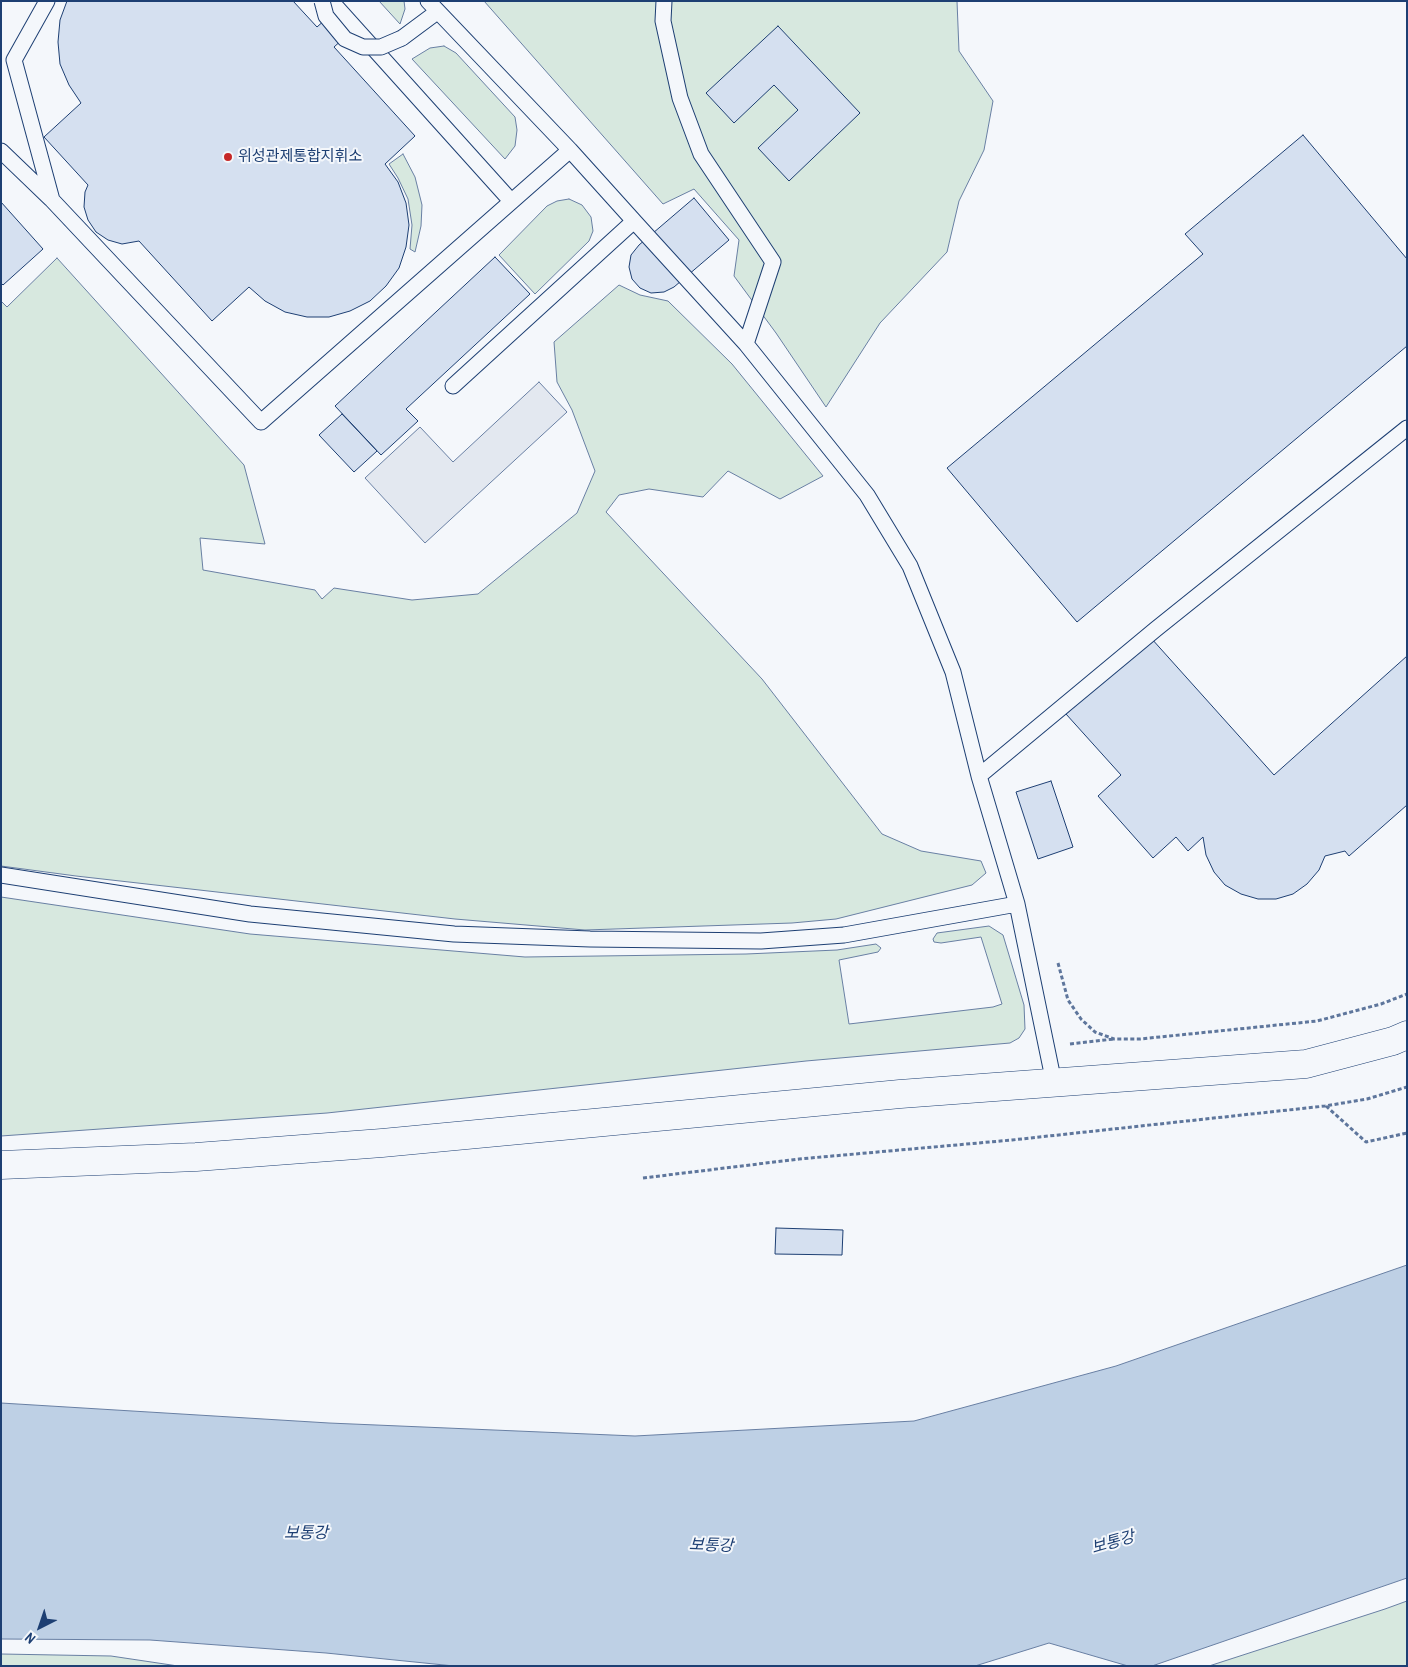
<!DOCTYPE html>
<html>
<head>
<meta charset="utf-8">
<style>
	body { margin:0 }
	#map { position:relative; width:1408px; height:1667px; overflow:hidden; background:#f4f7fb; font-family:"Archivo Narrow",sans-serif }
	canvas { display:block }
	.frame { position:absolute; inset:0; border:2px solid #1d3f73; pointer-events:none }
	.north { position:absolute; left:15px; top:1602px; width:50px; height:50px; -webkit-text-stroke:4px #f4f7fb; paint-order:stroke; rotate:221deg; font-size:14px; font-weight:700; line-height:20px; text-align:center; color:#1d3f73 }
	.north::after { content:''; display:block; margin:auto; width:18px; height:22px; background:#1d3f73; clip-path:polygon(50% 0,100% 100%,50% 72%,0 100%) }
</style>
</head>
<body>
<div id="map">
<canvas width="1408" height="1667"></canvas>
<div class="frame"></div>
<div class="north">N</div>
</div>
<script>
const ctx = document.querySelector('canvas').getContext('2d');
ctx.lineJoin = 'round';
function fill(path, color) { ctx.fillStyle = color; ctx.fill(path, 'evenodd'); }
const shape = rows => new Path2D(rows.map(r => 'M' + r).join(''));
function strokePath(path, color, width, dash) { ctx.strokeStyle = color; ctx.lineWidth = width; ctx.lineCap = dash ? 'butt' : 'round'; ctx.setLineDash(dash || []); ctx.stroke(path); }
function label(font, color, halo, rows, align = 'center') {
  ctx.font = font + ' "Archivo Narrow","Noto Sans KR",sans-serif'; ctx.lineWidth = 4; ctx.setLineDash([]); ctx.textBaseline = 'middle'; ctx.strokeStyle = halo; ctx.fillStyle = color; for (const [text, x, y, turn = 0] of rows) {
    ctx.save(); ctx.translate(x, y); ctx.rotate((+turn || 0) * Math.PI / 180); ctx.textAlign = isNaN(turn) ? turn : align; if (halo) ctx.strokeText(text, 0, 0); ctx.fillText(text, 0, 0); ctx.restore();
  }
}
const green = shape([
	[379,1,404,1,405,9,400,24,379,1],
	[484,1,957,1,959,51,993,101,984,150,959,201,947,252,880,323,826,407,776,333,734,276,739,240,694,189,663,204,484,1],
	[444,46,456,53,515,117,517,130,515,146,505,159,412,59,430,48,444,46],
	[403,154,415,177,422,205,421,226,415,252,410,249,412,225,408,199,398,178,389,164,403,154],
	[569,199,582,205,591,217,593,231,589,241,535,294,499,255,547,206,557,201,569,199],
	[57,258,244,465,265,544,200,538,203,570,315,590,322,599,334,588,412,600,478,594,577,513,595,471,572,410,557,382,554,342,619,285,640,295,668,301,732,364,823,476,780,499,728,471,703,497,649,489,619,495,606,512,762,679,882,834,921,851,981,861,986,873,972,885,836,919,792,923,585,930,455,919,76,876,1,866,1,301,7,307,57,258],
	[1,897,250,934,525,957,746,954,837,950,876,944,881,948,878,952,839,960,849,1024,993,1007,1002,1004,981,937,941,943,934,942,933,939,937,933,989,926,1003,935,1024,1005,1025,1029,1019,1038,1010,1043,806,1061,327,1113,1,1136,1,897],
	[1407,1601,1407,1666,1209,1666,1385,1609,1407,1601],
	[1,1654,111,1656,178,1666,1,1666,1,1654]
]);
fill(green, '#d7e8df');
strokePath(green, '#687fa3', 1);
const parking = shape([
	[539,382,567,412,425,543,365,478,420,427,453,462,539,382]
]);
fill(parking, '#e3e8f0');
strokePath(parking, '#687fa3', 1);
const water = shape([
	[1407,1265,1407,1578,1152,1666,1128,1666,1049,1643,975,1666,454,1666,326,1653,150,1640,1,1639,1,1403,329,1423,635,1436,914,1421,1116,1366,1407,1265]
]);
fill(water, '#bed0e5');
strokePath(water, '#687fa3', 1);
const building = shape([
	[67,1,293,1,317,27,336,10,353,30,334,47,415,136,385,164,398,182,406,203,409,225,406,247,399,268,386,286,370,301,350,311,329,317,307,317,285,312,265,301,249,287,212,321,139,241,122,244,108,240,96,232,88,220,84,207,85,192,88,185,44,137,81,103,69,85,60,64,58,42,60,20,67,1],
	[778,26,860,113,789,181,758,148,798,110,774,85,734,123,706,93,778,26],
	[1303,135,1407,259,1407,346,1077,622,947,468,1203,254,1185,234,1303,135],
	[694,198,729,240,674,287,664,292,651,293,640,288,632,279,629,267,631,255,639,245,694,198],
	[1,202,43,249,3,285,1,283,1,202],
	[495,257,530,294,406,409,418,421,381,455,335,406,495,257],
	[342,414,377,451,354,472,319,435,342,414],
	[1151,638,1274,775,1407,656,1407,805,1349,856,1345,851,1325,856,1319,870,1307,884,1293,894,1276,899,1258,899,1241,894,1225,885,1214,872,1206,855,1203,837,1188,851,1176,837,1153,858,1098,796,1121,775,1066,714,1151,638],
	[1051,781,1073,847,1038,859,1016,792,1051,781],
	[776,1228,843,1230,842,1255,775,1254,776,1228]
]);
fill(building, '#d5e0f0');
strokePath(building, '#1d3f73', 1);
const service = shape([
	[47,1,14,60,52,200,261,422,570,150],
	[331,1,511,201],
	[428,1,570,150,634,221],
	[664,1,663,21,680,98,701,154,773,262,746,344],
	[402,38,437,12],
	[1,151,51,199],
	[453,386,634,221,746,344,867,495,910,566,953,672,979,776,1017,904,1054,1083],
	[979,776,1156,629,1407,428],
	[1,875,250,914,454,934,590,939,761,941,844,935,1017,904]
]);
const secondary = shape([
	[1,1165,196,1157,382,1143,900,1094,1306,1064,1393,1041,1407,1035]
]);
strokePath(service, '#1d3f73', 17);
strokePath(secondary, '#1d3f73', 29);
strokePath(shape([
	[1058,963,1068,1000,1081,1019,1095,1032,1114,1039,1140,1039,1317,1021,1381,1004,1407,994],
	[1070,1044,1114,1039],
	[1326,1106,1366,1142,1407,1133],
	[643,1178,799,1159,1012,1140,1325,1106,1367,1099,1407,1087]
]), '#5e769c', 3, [4, 2.5]);
strokePath(service, '#f4f7fb', 15);
strokePath(secondary, '#f4f7fb', 28);
const serviceBridge = shape([
	[322,1,326,16,345,39,363,47,381,47,402,38]
]);
strokePath(serviceBridge, '#1d3f73', 17, []);
strokePath(serviceBridge, '#f4f7fb', 15);
for (const [x, y, r, color] of [
	[228,157,5,"#c62828"]
]) { const dot = new Path2D(); dot.arc(x, y, r, 0, 2 * Math.PI); ctx.fillStyle = color; ctx.fill(dot); strokePath(dot, '#f4f7fb', 2); }
label('15px', '#1d3f73', '#f4f7fb', [
	["위성관제통합지휘소",238,157]
], 'left');
label('italic 16px', '#1d3f73', '#f4f7fb', [
	["보통강",306,1534],
	["보통강",1113,1543,-16],
	["보통강",711,1546,2]
]);
</script>
</body>
</html>
